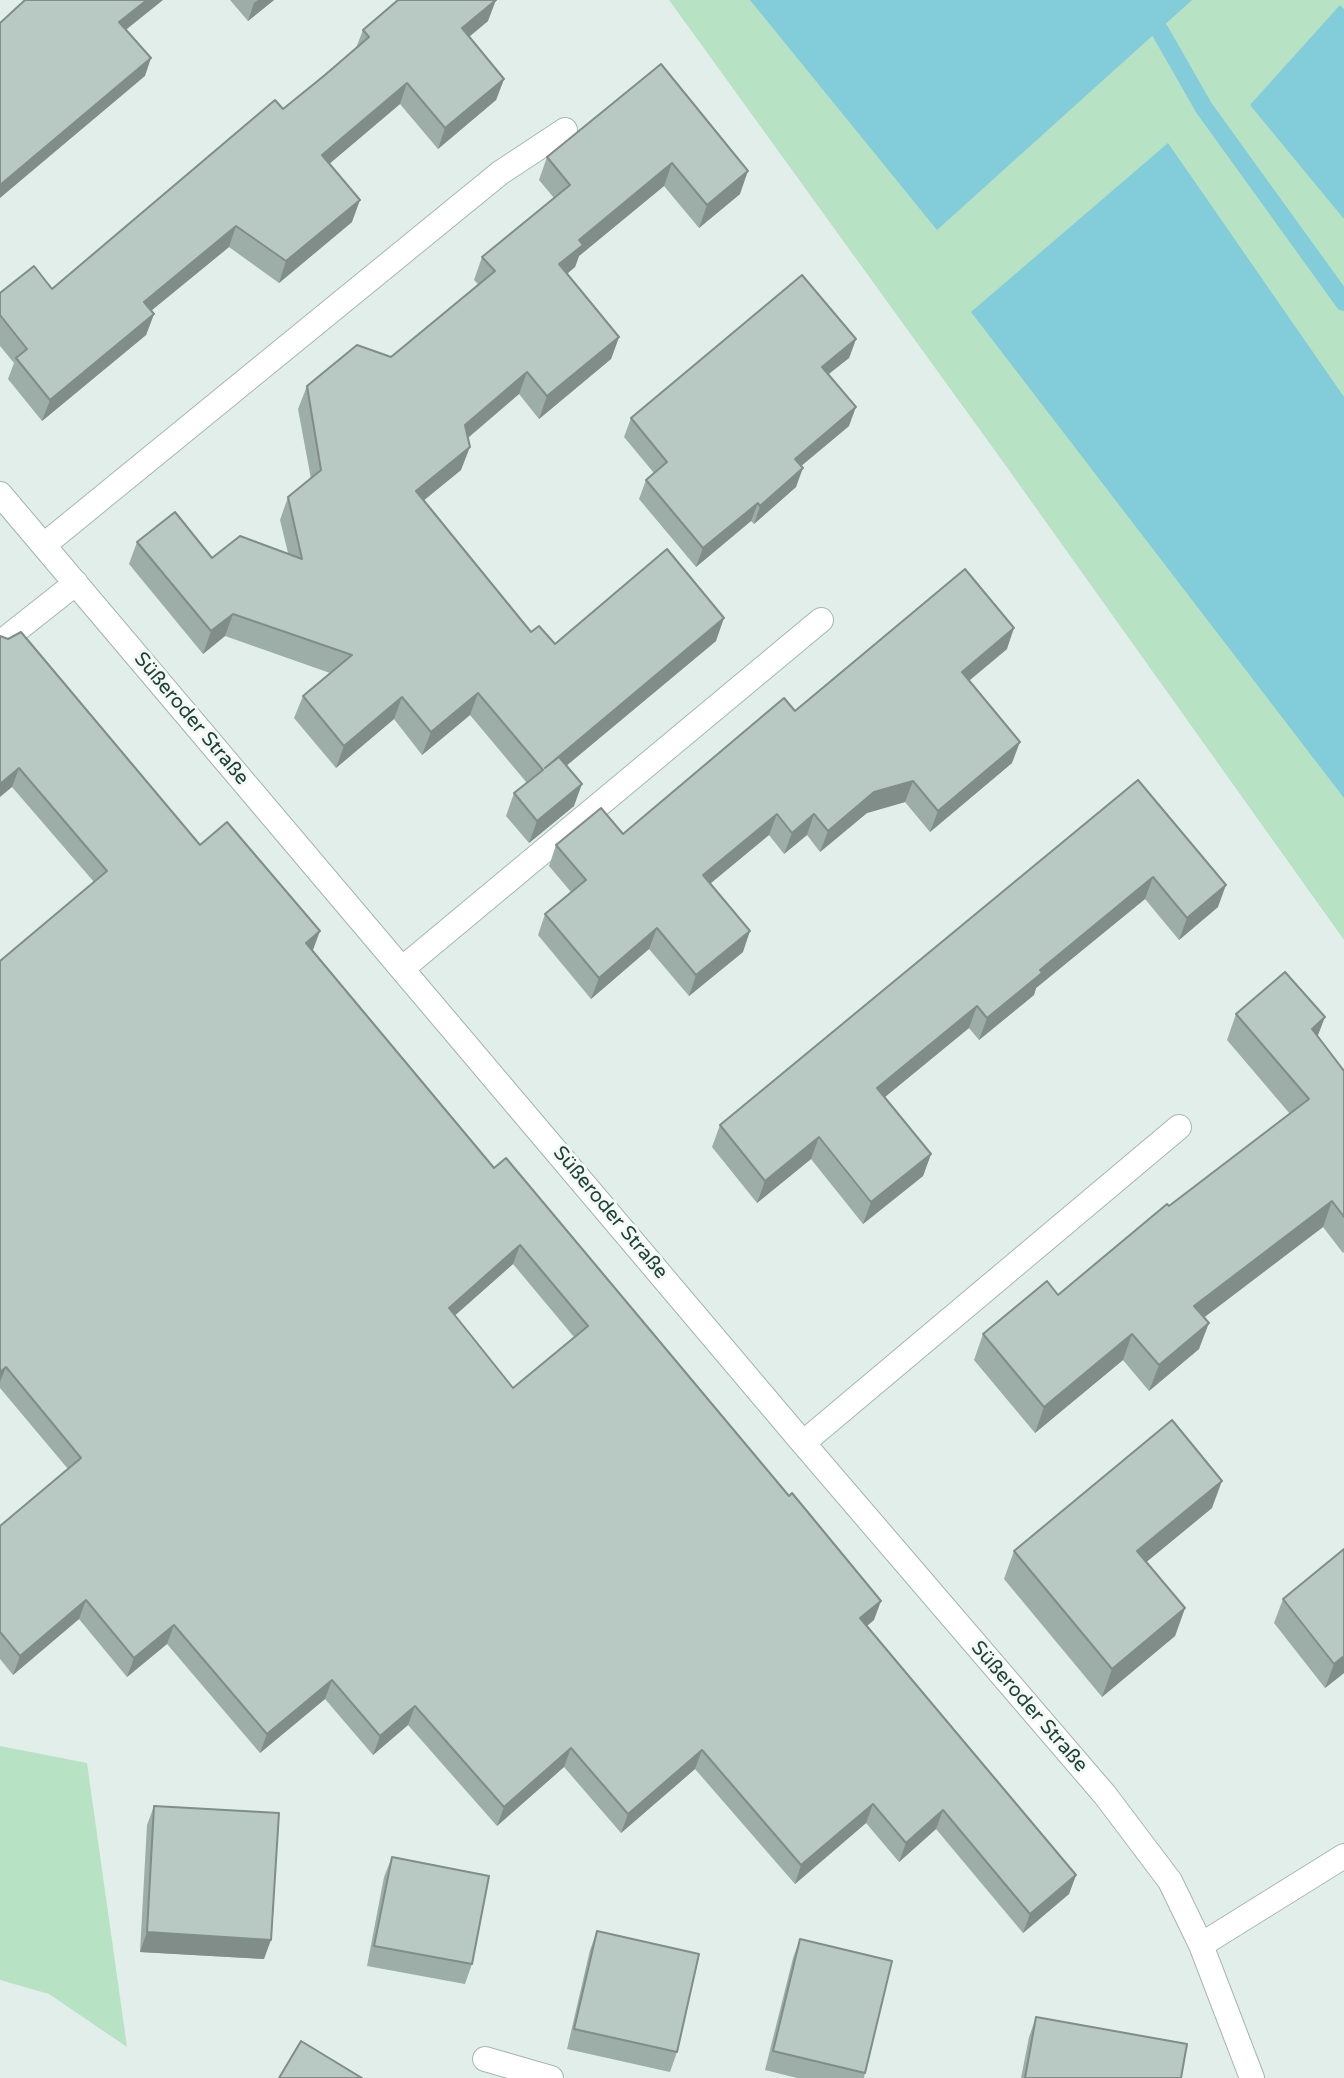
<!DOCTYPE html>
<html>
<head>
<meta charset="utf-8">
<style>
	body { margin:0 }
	canvas { display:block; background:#e2eee9 }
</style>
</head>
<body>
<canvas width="1344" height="2078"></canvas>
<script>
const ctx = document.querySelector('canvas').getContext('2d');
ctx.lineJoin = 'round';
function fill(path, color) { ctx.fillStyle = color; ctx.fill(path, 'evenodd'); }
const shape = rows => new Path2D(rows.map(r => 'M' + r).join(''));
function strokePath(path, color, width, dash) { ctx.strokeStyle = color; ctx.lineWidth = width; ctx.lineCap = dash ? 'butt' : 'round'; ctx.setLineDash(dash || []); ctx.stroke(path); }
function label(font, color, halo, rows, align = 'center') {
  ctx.font = font + ' "Varela Round",sans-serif'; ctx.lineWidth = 6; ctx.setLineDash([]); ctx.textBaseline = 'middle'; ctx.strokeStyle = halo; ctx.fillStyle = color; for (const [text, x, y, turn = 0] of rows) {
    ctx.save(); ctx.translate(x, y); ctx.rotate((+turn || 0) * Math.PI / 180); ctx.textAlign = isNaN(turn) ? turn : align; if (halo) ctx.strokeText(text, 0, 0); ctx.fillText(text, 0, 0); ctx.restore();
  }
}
fill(shape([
	[669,0,1344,0,1344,940,1006,466],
	[0,1746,87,1763,127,2047,49,1994,0,1980]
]), '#b8e2c4');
fill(shape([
	[750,0,1192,0,937,230],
	[1340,5,1344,9,1344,219,1250,105],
	[1168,143,1344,397,1344,798,971,312]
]), '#83ccda');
strokePath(shape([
	[1160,31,1204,108,1344,302]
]), '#83ccda', 18);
const minor = shape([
	[0,494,803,1443,1105,1795,1170,1881,1201,1945,1252,2078],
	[44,545,500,173,565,130],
	[0,643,76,583],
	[403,968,821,620],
	[803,1443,1179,1127],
	[1201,1945,1344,1856],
	[485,2059,551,2078]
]);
strokePath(minor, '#a4b7b0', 26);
strokePath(minor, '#fff', 24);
fill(shape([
	[230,0,274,0,248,21],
	[488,21,469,37,504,79,496,100,438,149,400,104,329,164,352,222,279,283,229,247,151,311,154,314,146,335,42,421,8,379,14,363,0,346,0,293,52,289,283,109,356,48,363,30],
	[661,64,740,194,699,228,664,186,579,256,575,267,567,274,619,337,611,359,539,419,519,394,468,438,461,470,423,501,531,632,555,644,716,641,566,766,574,806,529,843,506,816,514,793,527,783,470,715,422,755,394,719,336,768,294,718,303,696,330,673,225,636,203,654,129,564,137,542,212,558,288,553,280,520,288,497,311,479,298,409,307,386,391,357,479,285,474,280,482,257,554,198,539,180,547,157],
	[856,339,849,358,828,374,849,426,801,466,796,487,754,524,751,521,696,567,639,499,646,480,654,473,624,437,631,418],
	[0,636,200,845,312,951,874,1620,867,1626,1076,1875,1069,1894,1023,1933,936,1829,899,1862,866,1823,795,1884,695,1769,621,1833,564,1767,497,1826,408,1725,373,1755,325,1699,260,1753,167,1644,127,1677,79,1619,13,1675,0,1659,0,1526,68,1469,0,1388,0,961,94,882,12,787],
	[513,1264,574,1337,513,1388,455,1315],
	[1007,649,969,681,1012,763,930,832,905,802,867,813,820,852,807,835,784,854,769,835,710,884,743,952,689,996,649,949,591,999,538,935,545,914,571,892,549,866,556,845,623,834,795,711],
	[1138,780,1218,907,1179,940,1145,899,1036,988,1034,995,979,1040,969,1028,885,1097,931,1154,923,1176,863,1224,811,1159,757,1203,712,1147,720,1125],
	[1236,1014,1318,1036,1344,1071,1344,1252,1343,1253,1323,1227,1204,1317,1199,1349,1149,1391,1123,1360,1035,1433,974,1360,983,1334,1058,1295,1169,1206,1290,1114,1227,1040],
	[1212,1508,1146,1562,1185,1608,1175,1636,1102,1697,1004,1579,1014,1551],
	[1283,1599,1344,1673,1325,1688,1274,1623],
	[154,1806,264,1959,140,1952,147,1825],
	[392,1857,472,1964,465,1984,367,1966,384,1877],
	[597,1931,677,2052,670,2072,567,2049,590,1950],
	[800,1939,865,2073,864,2078,797,2078,765,2070,793,1958],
	[1036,2017,1181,2078,1021,2078,1029,2037]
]), '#9dada7');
fill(shape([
	[147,0,163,0,112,41,119,22],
	[258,0,274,0,248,21,254,3],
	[496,0,488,21,454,49,462,28],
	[151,58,145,76,0,198,0,185],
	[504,79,496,100,438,149,445,128],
	[407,83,400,104,315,176,322,155],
	[672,163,664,186,579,256,575,267,551,287,559,264,579,240],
	[748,171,740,194,699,228,707,205],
	[360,200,352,222,279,283,286,261],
	[236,226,229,247,136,323,144,302],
	[154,314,146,335,42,421,50,400],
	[619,337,611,359,539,419,547,396],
	[856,339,849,358,815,385,822,367],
	[527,372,519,394,457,447,465,425],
	[856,407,849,426,788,477,795,459],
	[470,447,461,470,407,514,416,491],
	[803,468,796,487,754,524,760,506],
	[758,503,751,521,696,567,703,548],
	[233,614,225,636,203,654,211,631],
	[724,618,716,641,536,791,545,768],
	[1014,628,1007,649,954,693,962,672],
	[478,693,470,715,422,755,431,732],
	[402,697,394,719,336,768,344,746],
	[1020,742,1012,763,930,832,938,811],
	[19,768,12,787,0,797,0,784],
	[913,781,905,802,867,813,820,852,828,831,874,792],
	[582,784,574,806,529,843,537,821],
	[777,814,769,835,695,896,703,875],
	[814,814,807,835,784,854,792,833],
	[1153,877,1145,899,1036,988,1034,995,979,1040,987,1018,1040,970],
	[1226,885,1218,907,1179,940,1187,918],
	[657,928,649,949,591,999,599,978],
	[320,931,313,950,299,962,306,943],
	[750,931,743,952,689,996,696,975],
	[977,1006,969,1028,869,1110,877,1088],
	[1325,1017,1315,1043,1312,1029],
	[819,1137,811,1159,757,1203,765,1181],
	[931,1154,923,1176,863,1224,871,1202],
	[1332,1201,1323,1227,1185,1332,1194,1306],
	[520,1245,513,1264,442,1327,449,1308],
	[1209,1323,1199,1349,1149,1391,1159,1365],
	[1132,1334,1123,1360,1035,1433,1044,1407],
	[6,1367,0,1382,0,1372],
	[1222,1481,1212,1508,1127,1578,1137,1551],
	[86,1600,79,1619,13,1675,20,1656],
	[881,1601,874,1620,853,1637,860,1618],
	[1185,1608,1175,1636,1102,1697,1112,1669],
	[174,1625,167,1644,127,1677,134,1658],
	[1344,1656,1344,1673,1325,1688,1334,1664],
	[332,1680,325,1699,260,1753,267,1734],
	[415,1706,408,1725,373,1755,380,1736],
	[571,1748,564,1767,497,1826,504,1807],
	[702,1750,695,1769,621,1833,628,1814],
	[873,1804,866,1823,795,1884,801,1865],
	[943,1810,936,1829,899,1862,906,1843],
	[1076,1875,1069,1894,1023,1933,1030,1914],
	[147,1932,271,1940,264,1959,140,1952]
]), '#808d88');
const building = shape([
	[25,0,147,0,119,22,151,58,0,185,0,23,25,0],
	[398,0,496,0,462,28,504,79,445,128,407,83,322,155,360,200,286,261,236,226,144,302,154,314,50,400,16,358,27,349,0,315,0,293,34,266,52,289,275,100,283,109,325,75,369,37,363,30,398,0],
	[661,64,748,171,707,205,672,163,579,240,583,245,559,264,619,337,547,396,527,372,465,425,470,447,416,491,531,632,539,626,555,644,667,549,724,618,545,768,559,757,582,784,537,821,514,793,543,770,478,693,431,732,402,697,344,746,303,696,352,655,233,614,211,631,137,542,175,512,212,558,240,536,302,559,288,497,321,470,307,386,357,345,391,357,495,271,482,257,570,185,547,157,661,64],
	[802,275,856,339,822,367,856,407,795,459,803,468,760,506,758,503,703,548,646,480,667,462,631,418,802,275],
	[965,569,1014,628,962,672,1020,742,938,811,913,781,874,792,828,831,814,814,792,833,777,814,703,875,750,931,696,975,657,928,599,978,545,914,586,880,556,845,601,808,623,834,784,698,795,711,965,569],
	[21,632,200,845,227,822,320,931,306,943,494,1168,506,1158,789,1496,792,1493,881,1601,860,1618,1076,1875,1030,1914,943,1810,906,1843,873,1804,801,1865,702,1750,628,1814,571,1748,504,1807,415,1706,380,1736,332,1680,267,1734,174,1625,134,1658,86,1600,20,1656,0,1632,0,1526,81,1458,6,1367,0,1372,0,961,107,871,19,768,0,784,0,636,8,639,21,632],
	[520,1245,588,1326,513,1388,449,1308,520,1245],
	[1138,780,1226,885,1187,918,1153,877,1040,970,1042,973,987,1018,977,1006,877,1088,931,1154,871,1202,819,1137,765,1181,720,1125,1138,780],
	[1285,972,1325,1017,1312,1029,1344,1071,1344,1217,1332,1201,1194,1306,1209,1323,1159,1365,1132,1334,1044,1407,983,1334,1047,1281,1058,1295,1167,1204,1169,1206,1309,1099,1236,1014,1285,972],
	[1172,1420,1222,1481,1137,1551,1185,1608,1112,1669,1014,1551,1172,1420],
	[1344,1549,1344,1656,1334,1664,1283,1599,1344,1549],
	[154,1806,279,1813,271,1940,147,1932,154,1806],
	[392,1857,489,1876,472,1964,374,1946,392,1857],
	[597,1931,699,1954,677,2052,574,2029,597,1931],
	[800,1939,892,1961,865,2073,773,2051,800,1939],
	[1036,2017,1187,2044,1181,2078,1025,2078,1036,2017],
	[301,2041,362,2078,279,2078,301,2041]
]);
fill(building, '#b7c9c2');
strokePath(building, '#808d88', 2);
label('20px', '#1f4138', '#f3faf6', [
	["Süßeroder Straße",191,719,50],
	["Süßeroder Straße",610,1213,50],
	["Süßeroder Straße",1029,1707,49]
]);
</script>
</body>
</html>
